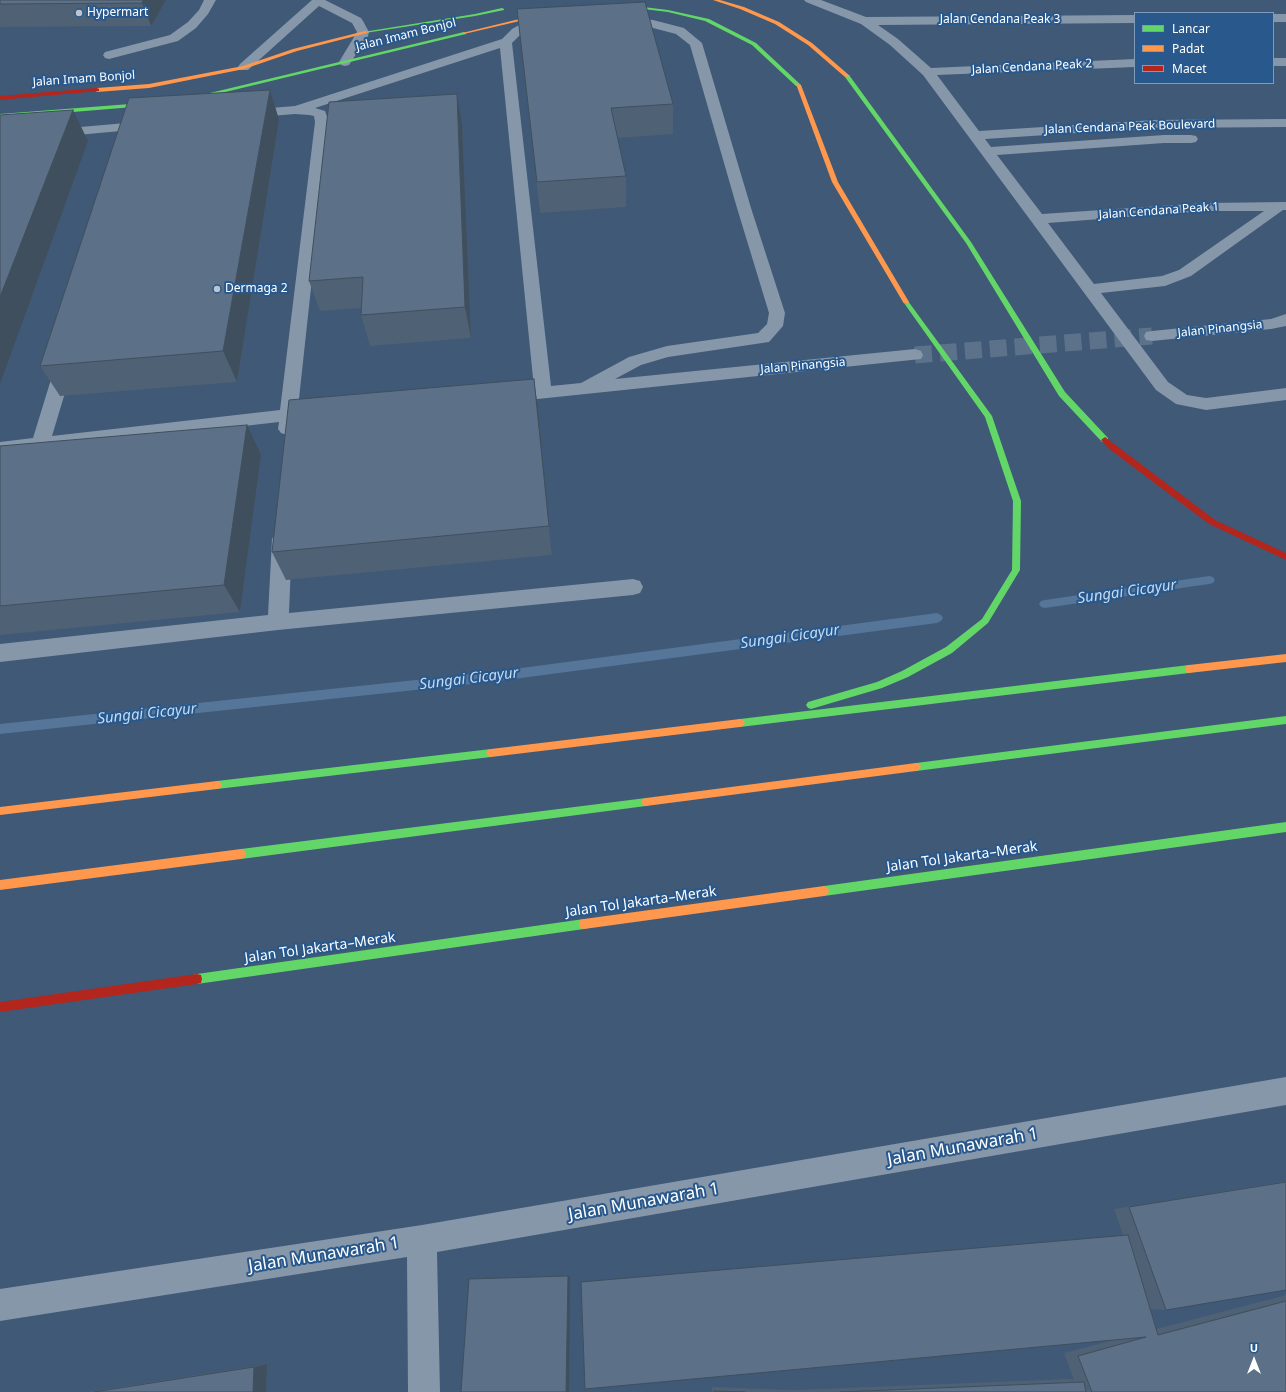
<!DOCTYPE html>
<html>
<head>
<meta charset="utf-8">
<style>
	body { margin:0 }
	#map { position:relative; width:1286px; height:1392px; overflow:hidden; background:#3f5976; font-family:"Noto Sans",sans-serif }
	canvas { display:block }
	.legend { position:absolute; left:1134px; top:12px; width:140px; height:72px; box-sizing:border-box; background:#28588c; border:1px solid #7e9bba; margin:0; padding:5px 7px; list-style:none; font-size:12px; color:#fff }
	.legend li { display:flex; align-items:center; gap:8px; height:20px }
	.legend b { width:20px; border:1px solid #7e9bba }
	.north { position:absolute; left:1234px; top:1340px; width:40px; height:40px; -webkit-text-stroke:3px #28588c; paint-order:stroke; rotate:0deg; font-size:11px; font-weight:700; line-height:16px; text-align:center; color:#fff }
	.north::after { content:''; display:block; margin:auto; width:14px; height:18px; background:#fff; clip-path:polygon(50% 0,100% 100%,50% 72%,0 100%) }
</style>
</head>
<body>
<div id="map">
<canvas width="1286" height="1392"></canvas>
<ul class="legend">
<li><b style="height:5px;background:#63d668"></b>Lancar</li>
<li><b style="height:5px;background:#ff974d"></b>Padat</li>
<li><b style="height:5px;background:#b3261e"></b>Macet</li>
</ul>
<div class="north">U</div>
</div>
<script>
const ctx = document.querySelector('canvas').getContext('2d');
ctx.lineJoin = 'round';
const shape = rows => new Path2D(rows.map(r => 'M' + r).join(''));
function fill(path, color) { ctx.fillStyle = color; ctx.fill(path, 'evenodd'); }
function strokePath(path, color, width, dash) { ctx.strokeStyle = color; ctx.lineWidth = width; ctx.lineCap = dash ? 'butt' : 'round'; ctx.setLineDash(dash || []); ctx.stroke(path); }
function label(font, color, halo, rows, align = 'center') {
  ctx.font = font + ' "Noto Sans",sans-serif'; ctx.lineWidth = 4; ctx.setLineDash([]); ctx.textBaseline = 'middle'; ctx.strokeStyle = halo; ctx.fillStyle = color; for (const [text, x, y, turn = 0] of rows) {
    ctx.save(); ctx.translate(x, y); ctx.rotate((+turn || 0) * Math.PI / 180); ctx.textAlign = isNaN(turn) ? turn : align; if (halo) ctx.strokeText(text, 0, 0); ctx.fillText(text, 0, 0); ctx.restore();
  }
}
fill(shape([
	[1209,576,1213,577,1215,580,1213,583,1209,584,1045,608,1041,607,1039,604,1041,601,1045,600,1209,576],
	[937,613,941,615,943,618,941,621,937,623,491,682,0,734,0,724,491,672,937,613]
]), '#557599');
strokePath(shape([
	[915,355,1152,336]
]), '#5c728b', 17, [17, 8]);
fill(shape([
	[204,0,216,0,208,14,196,28,178,41,109,59,105,58,103,55,105,52,170,35,188,22,199,10,204,0],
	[621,16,653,20,684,28,702,43,751,208,785,313,783,326,769,342,668,357,641,365,615,379,915,349,921,351,923,355,921,359,528,400,522,398,519,394,522,390,534,388,500,48,315,108,325,111,329,122,298,408,317,406,323,408,326,412,323,416,297,420,296,429,293,433,287,435,281,433,278,429,279,422,0,454,0,442,33,438,56,363,59,359,65,357,71,359,74,363,52,436,280,410,315,122,314,116,309,115,295,114,246,118,241,117,239,114,241,111,246,110,295,106,502,39,512,29,519,25,547,19,551,20,553,23,551,26,527,31,520,35,512,43,551,386,581,383,629,357,667,346,758,333,767,324,769,313,737,208,690,45,676,34,653,28,617,23,615,20,617,17,621,16],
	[149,121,154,122,156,125,154,128,0,142,0,134,149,121],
	[282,532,289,534,292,539,289,613,633,579,640,581,643,587,640,593,633,595,278,630,0,662,0,644,268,615,272,539,275,534,282,532]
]), '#8697a9');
fill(shape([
	[312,0,325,0,361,18,363,21,369,32,368,36,349,65,345,66,341,65,339,62,357,32,352,23,319,6,248,70,240,70,238,67,240,64,312,0],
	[804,0,821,0,866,17,1135,15,1135,23,878,25,898,39,931,68,1135,59,1135,67,937,75,979,131,1155,120,1286,119,1286,127,1155,128,985,139,991,147,1164,135,1191,135,1196,136,1198,139,1196,142,1191,143,1164,143,997,155,1042,214,1205,203,1286,202,1286,210,1283,210,1191,276,1165,286,1101,293,1168,382,1187,395,1206,398,1286,388,1286,400,1206,410,1176,404,1156,390,923,75,890,45,861,24,806,2,804,0],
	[1205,211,1264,211,1179,270,1162,276,1094,284,1048,223,1205,211],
	[1273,14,1286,14,1286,22,1273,22,1273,14],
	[1273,58,1286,58,1286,66,1273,66,1273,58],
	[1286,314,1286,326,1271,329,1152,341,1146,340,1144,336,1146,332,1152,331,1271,319,1286,314],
	[1286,1077,1286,1105,437,1252,440,1392,408,1392,407,1257,0,1321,0,1289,422,1225,1286,1077]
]), '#8697a9');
fill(shape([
	[627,5,668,10,709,19,756,43,801,85,796,86,752,45,705,21,668,12,627,7,618,8,616,7,627,5],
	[502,8,504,9,504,10,475,16,365,33,363,32,475,14,502,8],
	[464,32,466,33,466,34,188,101,185,99,464,32],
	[845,75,849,75,971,242,1065,392,1108,438,1108,442,1102,442,1059,396,966,243,845,77,845,75],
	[156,102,158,103,158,105,0,118,0,114,156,102],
	[906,300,908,301,992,416,1021,501,1020,570,988,623,952,653,908,677,882,688,811,709,808,708,806,705,808,702,877,682,902,671,946,647,982,619,1012,570,1013,501,985,417,904,303,903,302,906,300],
	[1189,665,1192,666,1193,669,1192,672,1189,673,740,727,737,726,735,723,737,720,740,719,1189,665],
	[1286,716,1286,724,916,771,913,770,911,767,913,764,916,763,1286,716],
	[491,749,494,750,496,753,494,756,491,757,217,789,214,788,212,785,214,782,217,781,491,749],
	[646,798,649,799,651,802,649,805,646,806,241,859,237,857,236,854,237,851,241,849,646,798],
	[1286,822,1286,832,824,896,820,894,819,891,820,888,824,886,1286,822],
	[584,919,588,920,589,924,588,928,584,929,197,984,193,983,192,979,193,975,197,974,584,919]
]), '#63d668');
fill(shape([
	[713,0,720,0,744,7,779,22,812,43,850,76,845,77,808,45,775,24,740,9,713,0],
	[548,12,550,13,550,14,464,34,462,33,548,12],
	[365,31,367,32,367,33,297,51,244,69,149,88,97,92,94,90,97,88,149,84,243,66,293,49,365,31],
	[796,84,801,85,838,182,909,302,908,303,904,303,903,302,832,182,796,84],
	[1286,654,1286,662,1189,673,1186,672,1185,669,1186,666,1189,665,1286,654],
	[740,719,743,720,745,723,743,726,740,727,491,757,488,756,486,753,488,750,491,749,740,719],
	[916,763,919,764,921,767,919,770,916,771,646,806,643,805,641,802,643,799,646,798,916,763],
	[217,781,220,782,222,785,220,788,217,789,0,815,0,807,217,781],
	[241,849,245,851,246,854,245,857,241,859,0,890,0,880,241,849],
	[824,886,828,888,829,891,828,894,824,896,584,929,580,928,579,924,580,920,584,919,824,886]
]), '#ff974d');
fill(shape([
	[97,88,99,89,99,91,0,100,0,96,97,88],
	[1105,437,1215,520,1286,553,1286,560,1209,524,1108,448,1101,440,1105,437],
	[197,974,201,975,202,979,201,983,197,984,0,1012,0,1002,197,974]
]), '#b3261e');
fill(shape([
	[0,0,166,0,151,26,0,27],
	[517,9,673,104,673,134,618,138,626,176,626,207,540,213],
	[270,90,279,120,237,382,60,396,40,366],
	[462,124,471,338,370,346,361,315,362,308,320,311,309,281],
	[538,410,552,555,286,580,272,552],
	[0,446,261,455,240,612,0,635],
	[1286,1181,1166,1310,1150,1309,1156,1329,1286,1295,1286,1392,712,1392,712,1387,794,1390,1069,1379,1074,1380,1064,1353,1110,1341,1123,1235,1114,1209],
	[267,1364,266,1392,87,1392]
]), '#4f6174');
fill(shape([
	[143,0,166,0,151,26,142,3],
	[270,90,279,120,237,382,223,351],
	[457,94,462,124,471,338,465,307],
	[73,110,88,141,0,384,0,297],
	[534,379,538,410,552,555,549,526],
	[247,425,261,455,240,612,224,585],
	[568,1276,570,1276,569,1392,566,1392],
	[267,1364,266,1392,253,1392,254,1367]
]), '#404f5e');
const building = shape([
	[0,0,143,0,142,3,0,4,0,0],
	[645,2,673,104,611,108,626,176,537,182,517,9,645,2],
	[270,90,223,351,40,366,129,98,270,90],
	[457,94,465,307,361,315,363,277,309,281,329,102,457,94],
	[73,110,0,297,0,115,73,110],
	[534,379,549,526,272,552,289,400,534,379],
	[247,425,224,585,0,606,0,446,247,425],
	[1286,1182,1286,1290,1166,1310,1129,1207,1286,1182],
	[1128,1235,1158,1335,1286,1301,1286,1392,1092,1392,1078,1356,1146,1337,585,1389,581,1282,1128,1235],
	[568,1276,566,1392,461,1392,469,1279,568,1276],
	[254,1367,253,1392,94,1392,254,1367],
	[1084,1382,1086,1392,840,1392,1084,1382],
	[714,1391,745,1392,714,1392,714,1391]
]);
fill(building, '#5c7187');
strokePath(building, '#404f5e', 1);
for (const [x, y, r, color] of [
	[79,13,4,"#bcc5cf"],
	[217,289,4,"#bcc5cf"]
]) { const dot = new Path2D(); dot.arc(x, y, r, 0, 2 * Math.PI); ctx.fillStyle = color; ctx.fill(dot); strokePath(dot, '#28588c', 1.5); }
label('12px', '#fff', '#28588c', [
	["Hypermart",87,13],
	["Dermaga 2",225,289]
], 'left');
label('12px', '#fff', '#28588c', [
	["Jalan Cendana Peak 3",1000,20],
	["Jalan Imam Bonjol",406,35,-14],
	["Jalan Cendana Peak 2",1032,67,-3],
	["Jalan Imam Bonjol",84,79,-4],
	["Jalan Cendana Peak Boulevard",1130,127,-2],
	["Jalan Cendana Peak 1",1159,211,-4],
	["Jalan Pinangsia",1220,329,-6],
	["Jalan Pinangsia",803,366,-5]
]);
label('14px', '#fff', '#28588c', [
	["Jalan Tol Jakarta–Merak",962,857,-8],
	["Jalan Tol Jakarta–Merak",641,902,-8],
	["Jalan Tol Jakarta–Merak",320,948,-8]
]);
label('italic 15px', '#c3daf1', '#28588c', [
	["Sungai Cicayur",1127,592,-8],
	["Sungai Cicayur",790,637,-8],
	["Sungai Cicayur",469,679,-7],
	["Sungai Cicayur",147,714,-6]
]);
label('17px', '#fff', '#28588c', [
	["Jalan Munawarah 1",963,1147,-10],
	["Jalan Munawarah 1",644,1202,-10],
	["Jalan Munawarah 1",324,1255,-9]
]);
</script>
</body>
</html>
